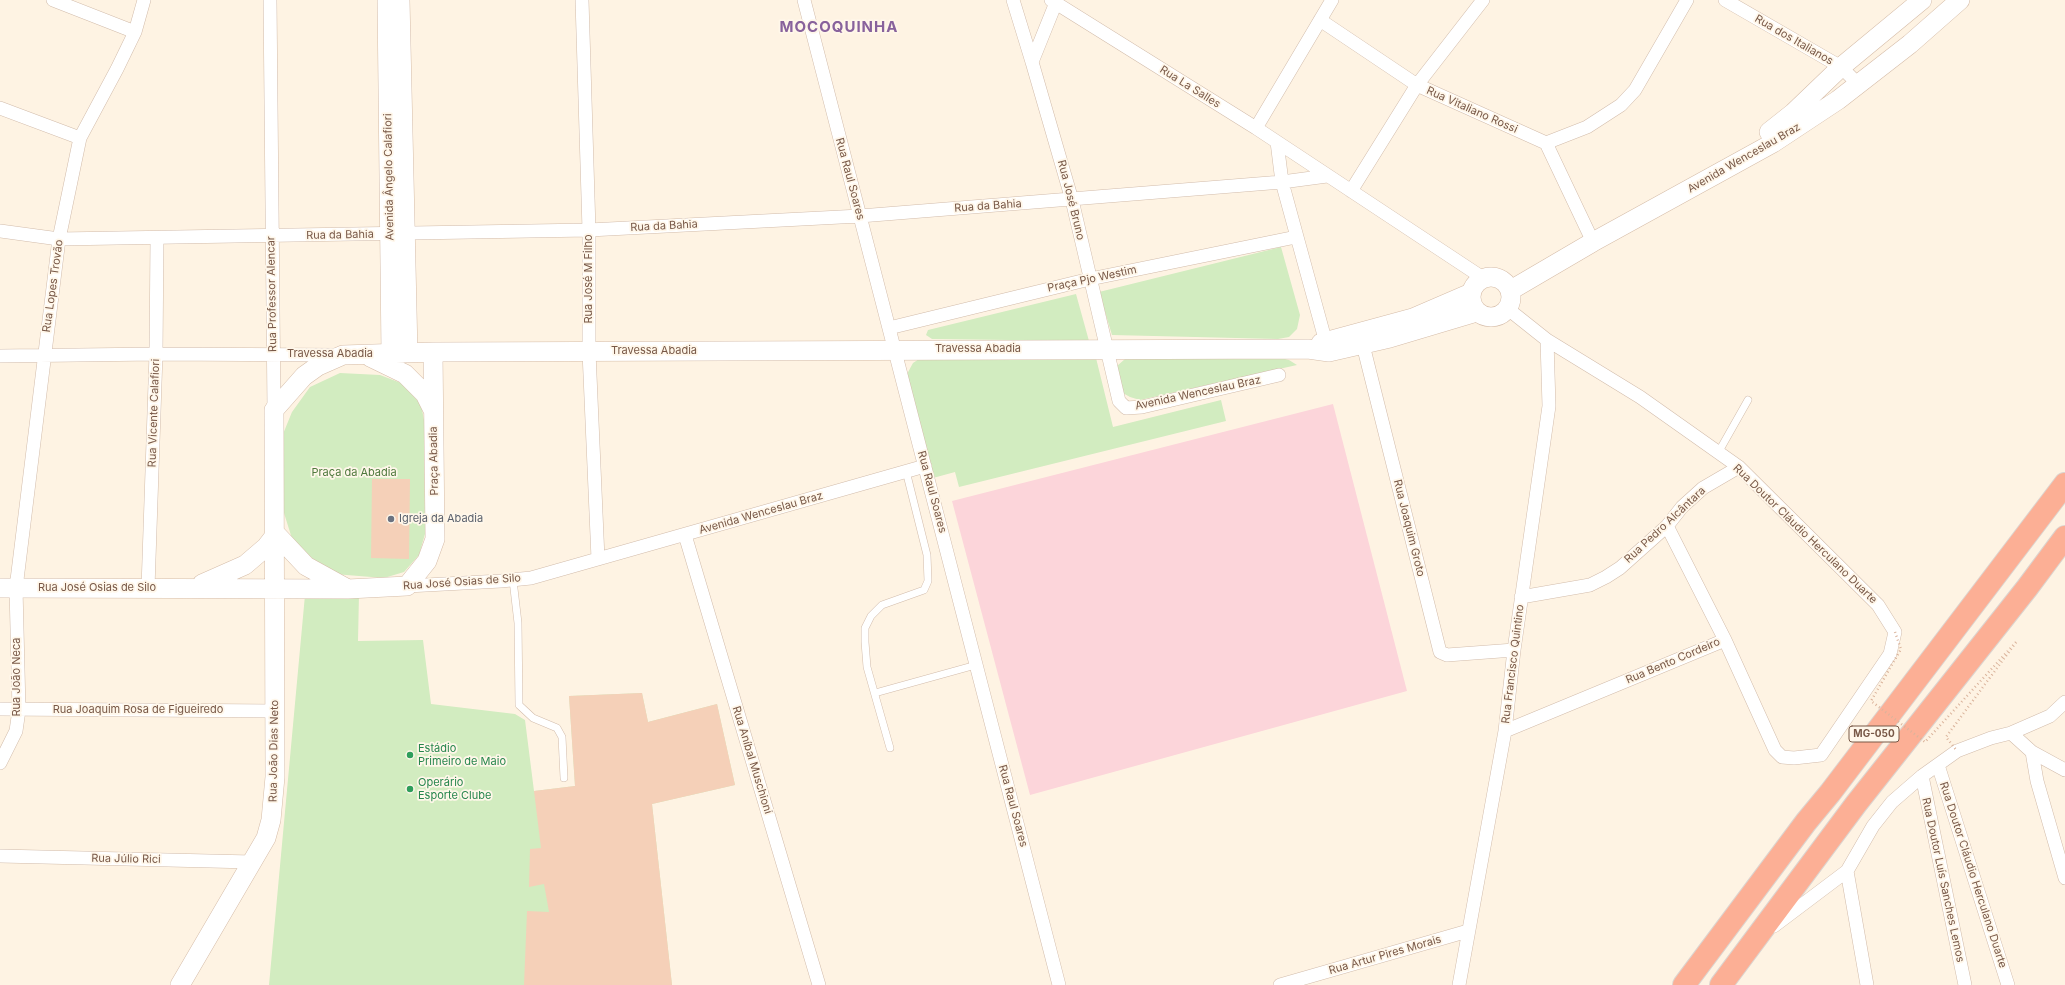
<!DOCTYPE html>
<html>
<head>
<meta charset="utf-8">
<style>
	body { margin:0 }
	canvas { display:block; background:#fef3e3 }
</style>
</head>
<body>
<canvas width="2065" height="985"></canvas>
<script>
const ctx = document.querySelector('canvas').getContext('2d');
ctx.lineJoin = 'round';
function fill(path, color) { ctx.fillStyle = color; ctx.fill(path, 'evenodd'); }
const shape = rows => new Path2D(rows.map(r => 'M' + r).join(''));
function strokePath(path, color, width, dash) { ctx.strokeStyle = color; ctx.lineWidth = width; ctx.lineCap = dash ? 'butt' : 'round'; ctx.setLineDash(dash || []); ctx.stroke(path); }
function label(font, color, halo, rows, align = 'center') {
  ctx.font = font + ' Inter,sans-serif'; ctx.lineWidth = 3.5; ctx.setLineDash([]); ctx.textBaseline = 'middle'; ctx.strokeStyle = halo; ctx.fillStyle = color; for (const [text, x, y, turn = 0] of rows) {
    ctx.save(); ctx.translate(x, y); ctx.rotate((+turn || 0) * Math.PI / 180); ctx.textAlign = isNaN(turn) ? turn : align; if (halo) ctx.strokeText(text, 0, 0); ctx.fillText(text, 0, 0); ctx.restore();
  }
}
fill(shape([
	[1333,404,1407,691,1030,795,952,501]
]), '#fcd5da');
fill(shape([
	[1281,247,1300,315,1297,329,1289,337,1278,339,1112,335,1099,292],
	[1076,294,1089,341,932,339,926,335,928,330],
	[1096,358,1113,427,1221,400,1226,421,959,487,955,472,933,478,907,374,913,363,919,359],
	[1281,358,1289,360,1297,365,1140,400,1130,397,1121,392,1117,366,1125,359],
	[340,373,380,375,401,383,421,404,424,420,425,534,419,555,404,572,384,578,334,574,294,545,284,513,283,434,292,412,310,387],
	[359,594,358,641,423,640,431,704,515,714,525,720,534,791,575,786,569,696,642,693,648,722,717,704,735,785,652,804,672,985,269,985,305,595]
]), '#d2ecc0');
fill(shape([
	[372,479,410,479,409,559,371,558],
	[642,693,648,722,717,704,735,785,652,804,672,985,524,985,527,911,549,912,544,884,529,887,530,849,541,848,534,791,575,786,569,696]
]), '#f5d0b8');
const lane = shape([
	[1718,453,1748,400],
	[513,580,518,623,519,705,533,718,557,728,562,737,564,778],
	[875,693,976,665],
	[890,748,867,667,865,642,865,628,871,616,882,605,924,590,928,581,927,555,906,471]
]);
const street = shape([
	[53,0,135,32],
	[270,0,274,410],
	[582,0,589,230,589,352,598,559],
	[804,0,1059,985],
	[1013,0,1032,62],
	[1051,0,1256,128,1483,278],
	[1057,0,1032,62,1072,200,1119,401,1126,408,1142,407,1279,375],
	[1725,0,1841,67,1858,84],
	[1320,20,1417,85,1546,143,1593,242],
	[0,108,80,138],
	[1256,128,1332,0],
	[1277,142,1282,182,1328,350],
	[1546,143,1587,127,1621,105,1635,90,1687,0],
	[1351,191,1417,85,1483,0],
	[0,231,59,239,589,230,860,216,1282,182,1327,176],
	[1508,309,1547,340,1640,397,1739,467,1878,605,1895,632,1890,654,1821,755,1794,758,1782,757,1775,750,1725,640],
	[889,328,1090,279,1296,237],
	[1361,337,1440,652,1447,655,1514,650],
	[0,356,156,354,337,355],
	[685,535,819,985],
	[407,586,501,581,531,578,925,466],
	[148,588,156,354,157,238],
	[1521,597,1590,585,1606,577,1620,568,1667,526,1682,507,1703,488,1739,467],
	[0,709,276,711],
	[1505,731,1725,640,1667,526],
	[2011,733,2032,752,2065,770],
	[2032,752,2037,781,2065,878],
	[0,763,16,731,19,710,16,588,59,239,80,138,117,69,135,32,144,0],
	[1938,765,2008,985],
	[1922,776,1965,985],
	[0,856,252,862],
	[1847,871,1867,985],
	[1774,926,1847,871,1873,826,1892,802,1922,776,1957,751,1991,738,2011,733,2050,716,2065,702],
	[1280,985,1468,931],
	[1459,985,1505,731,1514,650,1549,406,1547,340]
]);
const secondary = shape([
	[387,0,391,354],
	[400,0,408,353],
	[1769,132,1793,113,1841,67,1922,0],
	'1471 297a20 20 0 1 1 40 0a20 20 0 1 1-40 0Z',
	[1511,290,1593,242,1773,143,1838,100,1910,44,1960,0],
	[1321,343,1413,318,1471,293],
	[370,357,405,374,425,394,433,410],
	[202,584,245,565,266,547,276,534,306,566,346,588],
	[0,588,348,589,407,586,427,561,435,539,433,352],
	[180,985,266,838,271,820,275,777,274,410,304,376,318,366,343,355,433,352,1308,349,1329,352,1390,338,1477,312]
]);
const highway = shape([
	[1684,985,1806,822,1830,793,2065,484],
	[1721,985,1856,804,2027,588,2065,537]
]);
strokePath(lane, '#d2bcab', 8);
strokePath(street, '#d2bcab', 14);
strokePath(secondary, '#d5bca8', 20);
strokePath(highway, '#dcd4cf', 24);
strokePath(lane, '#fff', 7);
strokePath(street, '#fff', 13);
strokePath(secondary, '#fff', 19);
strokePath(highway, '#fcaf95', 22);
strokePath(shape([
	[1895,632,1901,649,1871,701,1925,742,2017,641,1946,737,1957,751]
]), '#dab39b', 2.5, [1, 3]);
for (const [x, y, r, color] of [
	[391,519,4,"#6b7280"],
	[410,755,4,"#2e9e5b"],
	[410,789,4,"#2e9e5b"]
]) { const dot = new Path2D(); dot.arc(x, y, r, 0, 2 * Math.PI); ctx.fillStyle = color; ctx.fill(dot); strokePath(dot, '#fff7ea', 1.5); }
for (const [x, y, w] of [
	[1874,734,50]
]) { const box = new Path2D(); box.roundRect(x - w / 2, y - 8, w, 16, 3); ctx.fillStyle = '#fff7ea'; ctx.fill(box); strokePath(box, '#785847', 1); }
label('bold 10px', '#785847', null, [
	["MG-050",1874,734]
]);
label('11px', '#785847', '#fff7ea', [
	["Rua dos Italianos",1794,40,30],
	["Rua La Salles",1190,87,32],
	["Rua Vitaliano Rossi",1472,110,24],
	["Avenida Wenceslau Braz",1744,158,-30],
	["Avenida Ângelo Calafiori",389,177,-91],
	["Rua Raul Soares",850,179,75],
	["Rua José Bruno",1071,200,76],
	["Rua da Bahia",988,206,-4],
	["Rua da Bahia",664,226,-3],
	["Rua da Bahia",340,235,-1],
	["Rua José M Filho",589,279,-90],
	["Praça Pjo Westim",1092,279,-12],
	["Rua Lopes Trovão",53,286,-82],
	["Rua Professor Alencar",272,294,-91],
	["Travessa Abadia",978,349],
	["Travessa Abadia",654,351],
	["Travessa Abadia",330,354],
	["Avenida Wenceslau Braz",1198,393,-12],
	["Rua Vicente Calafiori",154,413,-88],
	["Praça Abadia",434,461,-91],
	["Rua Raul Soares",932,492,75],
	["Avenida Wenceslau Braz",761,513,-16],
	["Rua Pedro Alcântara",1665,525,-43],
	["Rua Joaquim Groto",1409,528,76],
	["Rua Doutor Cláudio Herculano Duarte",1805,534,44],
	["Rua José Osias de Silo",462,582,-4],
	["Rua José Osias de Silo",97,588],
	["Rua Bento Cordeiro",1673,661,-23],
	["Rua Francisco Quintino",1513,664,-83],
	["Rua João Neca",17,677,-90],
	["Rua Joaquim Rosa de Figueiredo",138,710],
	["Rua João Dias Neto",274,751,-89],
	["Rua Aníbal Muschioni",752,760,73],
	["Rua Raul Soares",1013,806,75],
	["Rua Júlio Rici",126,859,1],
	["Rua Doutor Cláudio Herculano Duarte",1973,875,72],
	["Rua Doutor Luís Sanches Lemos",1943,880,78],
	["Rua Artur Pires Morais",1385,955,-16]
]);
label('11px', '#4e783c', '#fff7ea', [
	["Praça da Abadia",354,473]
]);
label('11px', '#5b616d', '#fff7ea', [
	["Igreja da Abadia",399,519]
], 'left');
label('11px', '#27864d', '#fff7ea', [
	["Estádio",418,749],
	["Primeiro de Maio",418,762],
	["Operário",418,783],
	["Esporte Clube",418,796]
], 'left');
ctx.letterSpacing = '1px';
label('bold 15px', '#88629c', '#fff7ea', [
	["MOCOQUINHA",839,27]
]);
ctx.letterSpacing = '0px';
</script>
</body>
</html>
